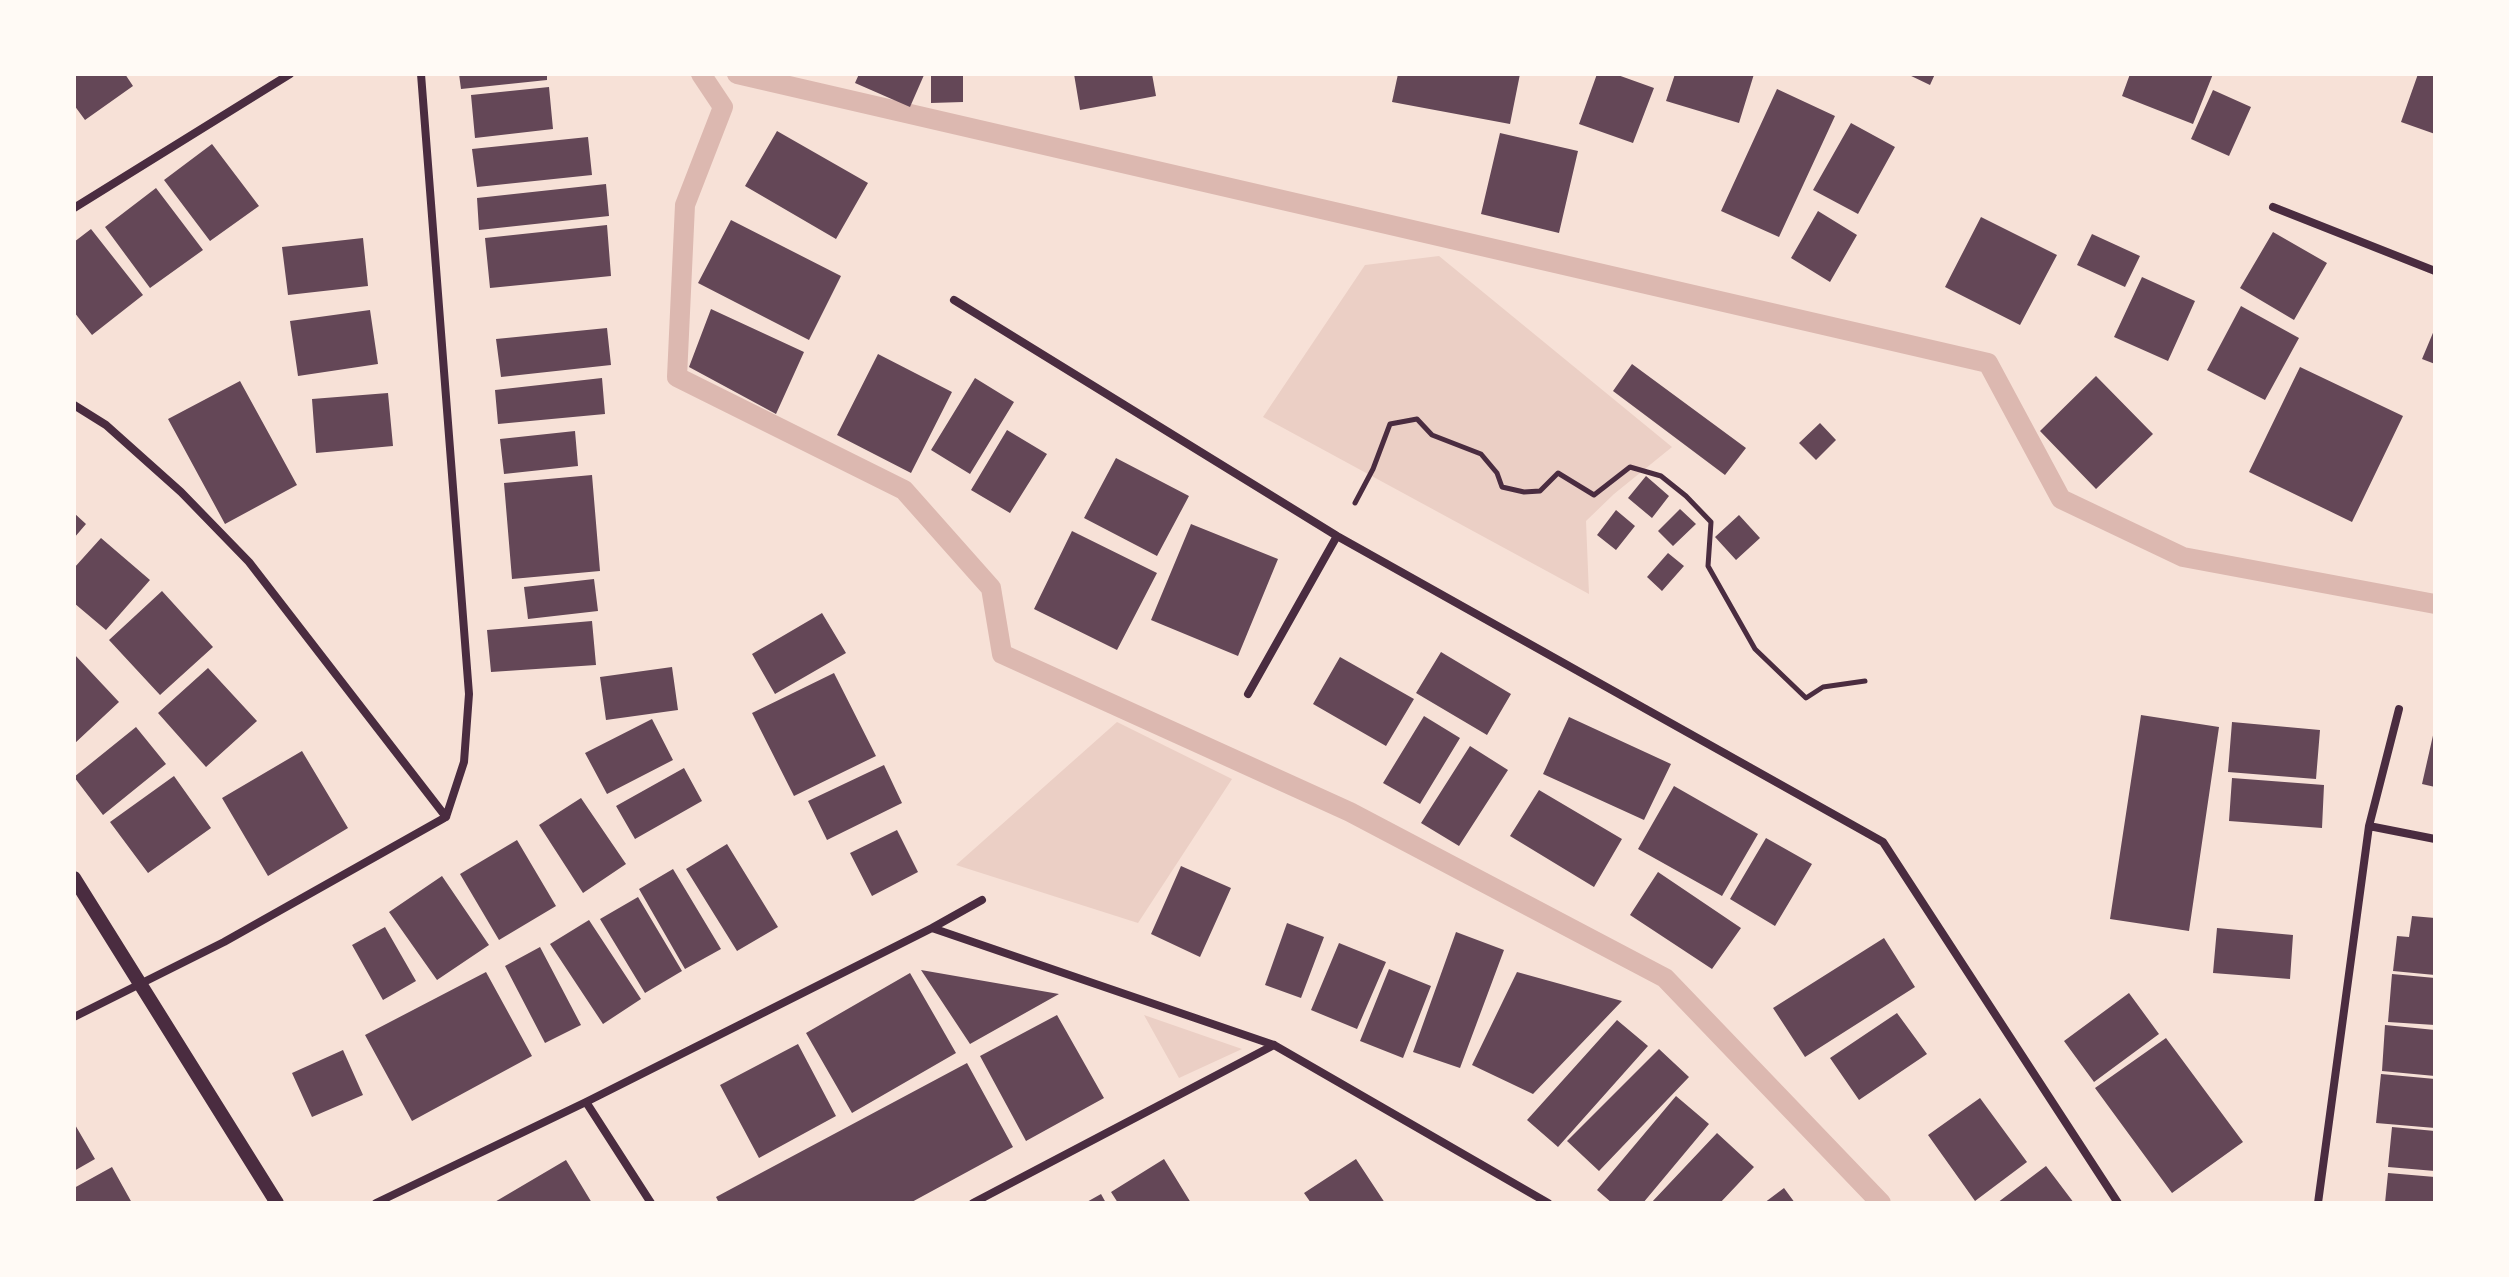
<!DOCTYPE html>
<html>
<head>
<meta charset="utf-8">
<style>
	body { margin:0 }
	#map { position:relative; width:2509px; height:1277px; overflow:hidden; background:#f7e1d7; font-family:Cabin,sans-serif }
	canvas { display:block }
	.frame { position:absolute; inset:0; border:76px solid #fffaf5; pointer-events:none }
</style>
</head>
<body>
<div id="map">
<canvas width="2509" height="1277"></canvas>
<div class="frame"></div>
</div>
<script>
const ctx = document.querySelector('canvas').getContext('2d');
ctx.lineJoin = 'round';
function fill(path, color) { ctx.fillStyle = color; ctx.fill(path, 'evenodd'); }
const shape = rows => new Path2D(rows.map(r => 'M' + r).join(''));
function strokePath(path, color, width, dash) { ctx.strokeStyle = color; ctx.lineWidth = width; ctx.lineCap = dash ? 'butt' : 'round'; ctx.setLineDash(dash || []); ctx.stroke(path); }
fill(shape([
	[1439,256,1672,447,1614,494,1586,521,1589,594,1263,417,1365,265],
	[1117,722,1232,779,1138,923,956,865],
	[1144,1015,1242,1049,1179,1078]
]), '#ebcfc5');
strokePath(shape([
	[701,74,723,107,685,205,677,377,904,490,991,588,1002,654,1350,812,1665,978,1881,1203],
	[737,74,1988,363,2061,499,2183,557,2435,604]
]), '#dcb8b0', 20);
fill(shape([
	[74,74,125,74,133,86,85,120,74,105],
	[459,74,547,74,547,80,461,89],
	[859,74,921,74,924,75,910,107,855,83],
	[931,74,963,74,963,102,931,103],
	[1074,74,1152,74,1156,96,1080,110],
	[1398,74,1520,74,1510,124,1392,102],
	[1597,74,1615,74,1654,88,1633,143,1579,124],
	[1675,74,1754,74,1739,123,1666,101],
	[1907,74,1935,74,1930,85],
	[2130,74,2213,74,2193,124,2122,96],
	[2418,74,2435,74,2435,134,2401,122],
	[549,87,553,129,475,138,471,95],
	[1777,89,1835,116,1779,237,1721,211],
	[2213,90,2251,107,2229,156,2191,139],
	[1851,123,1895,147,1858,214,1813,190],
	[777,131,868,183,836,239,745,186],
	[1500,133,1578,151,1559,233,1481,214],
	[588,137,592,175,477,187,472,149],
	[212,144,259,206,210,241,164,180],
	[606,184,609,216,479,230,477,198],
	[156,188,203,250,150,288,105,227],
	[1818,211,1857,235,1830,282,1791,258],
	[1981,217,2057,255,2020,325,1945,287],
	[731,220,841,276,809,340,698,283],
	[607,225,611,276,490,288,485,238],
	[91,229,143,295,92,335,74,312,74,242],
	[2273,232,2327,263,2294,320,2240,288],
	[2092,234,2140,256,2125,287,2077,265],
	[363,238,368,286,288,295,282,247],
	[2142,277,2195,301,2168,361,2114,337],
	[2241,306,2299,338,2265,400,2207,370],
	[711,309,804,352,776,414,689,367],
	[370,310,378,364,298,376,290,321],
	[607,328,611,365,501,377,496,339],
	[2435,328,2435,364,2422,359],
	[878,354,952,392,911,473,837,435],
	[1632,364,1746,448,1725,475,1613,391],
	[2300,367,2403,416,2352,522,2249,472],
	[2096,376,2153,434,2096,489,2040,431],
	[602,378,605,414,498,424,495,390],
	[975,378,1014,402,970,474,931,450],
	[240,381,297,485,225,524,168,419],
	[388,393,393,446,316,453,312,399],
	[1820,423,1836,440,1816,460,1799,443],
	[1007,430,1047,454,1010,513,971,490],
	[575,431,578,466,504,474,500,439],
	[1116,458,1189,496,1157,556,1084,518],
	[592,475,600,571,512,579,504,483],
	[1646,476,1669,496,1652,518,1628,498],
	[1680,509,1696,524,1673,546,1658,531],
	[1616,510,1635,526,1616,550,1597,535],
	[74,513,86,524,74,538],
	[1739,515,1760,538,1736,560,1715,537],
	[1191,524,1278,559,1238,656,1151,620],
	[1072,531,1157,573,1117,650,1034,609],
	[101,538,150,580,106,630,74,603,74,568],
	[1668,553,1684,566,1662,591,1647,577],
	[594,579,598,611,528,619,524,587],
	[162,591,213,647,160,695,109,640],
	[822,613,846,653,775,694,752,654],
	[592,621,596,665,491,672,487,630],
	[1441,652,1511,694,1487,735,1416,693],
	[74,654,119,702,74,744],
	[1340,657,1414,699,1386,746,1313,704],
	[672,667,678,710,606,720,600,677],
	[208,668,257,721,206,767,158,713],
	[834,673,876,756,794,796,752,713],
	[2141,715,2219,727,2189,931,2110,919],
	[1424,716,1460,738,1420,804,1383,783],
	[1569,717,1671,764,1644,820,1543,774],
	[652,719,673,760,607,794,585,753],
	[2232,722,2320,730,2316,779,2228,772],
	[136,727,166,764,103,815,74,777],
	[2434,731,2435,731,2435,787,2422,784],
	[1470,746,1508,770,1459,846,1421,823],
	[302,751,348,828,268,876,222,798],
	[884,765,902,803,827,840,808,801],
	[684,768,702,801,635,839,616,806],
	[174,776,211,828,148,873,110,822],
	[2232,778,2324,785,2322,828,2229,821],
	[1674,786,1758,834,1722,896,1638,849],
	[1539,790,1622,839,1594,887,1510,836],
	[581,798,626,864,583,893,539,825],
	[897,830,918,872,872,896,850,853],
	[1766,838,1812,864,1775,926,1730,899],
	[517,840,556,906,499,940,460,874],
	[727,844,778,927,737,951,686,869],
	[1181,866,1231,888,1200,957,1151,934],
	[673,869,721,949,685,969,639,889],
	[1658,872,1741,928,1712,969,1630,915],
	[442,876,489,945,437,980,389,912],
	[638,897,682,971,645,993,600,919],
	[2412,916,2435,918,2435,975,2393,971,2397,936,2409,937],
	[589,920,641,999,603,1024,550,944],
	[1287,923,1324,937,1301,998,1265,985],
	[385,927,416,981,383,1000,352,945],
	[2217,928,2293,935,2290,979,2213,973],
	[1456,932,1504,950,1460,1068,1413,1052],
	[1884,938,1915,987,1805,1057,1773,1008],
	[1339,943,1386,962,1357,1029,1311,1010],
	[540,947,581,1025,545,1043,505,966],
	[1389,969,1431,986,1403,1058,1360,1041],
	[921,970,1059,994,970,1044],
	[486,972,532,1056,412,1121,365,1035],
	[1517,972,1622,1001,1533,1094,1472,1065],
	[910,973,956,1053,852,1113,806,1033],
	[2392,974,2435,978,2435,1025,2388,1022],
	[2129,993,2159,1034,2094,1082,2064,1041],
	[1897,1013,1927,1054,1859,1100,1830,1058],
	[1057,1015,1104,1098,1026,1141,980,1056],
	[1617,1020,1648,1046,1558,1147,1527,1120],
	[2385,1025,2435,1030,2435,1076,2382,1071],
	[2166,1038,2243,1142,2172,1193,2095,1088],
	[798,1044,836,1116,759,1158,720,1085],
	[1659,1049,1689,1077,1599,1171,1567,1141],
	[343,1050,363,1095,312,1117,292,1073],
	[967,1063,1013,1147,910,1203,719,1203,716,1197],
	[2381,1074,2435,1079,2435,1128,2376,1123],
	[1676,1096,1709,1124,1643,1203,1612,1203,1597,1190],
	[1980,1098,2027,1162,1975,1201,1928,1135],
	[74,1123,95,1159,74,1171],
	[2392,1127,2435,1131,2435,1171,2388,1167],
	[1717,1133,1754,1167,1720,1203,1651,1203],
	[1164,1159,1191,1203,1118,1203,1111,1192],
	[1356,1159,1385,1203,1311,1203,1304,1193],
	[566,1160,592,1203,493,1203],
	[2046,1166,2074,1203,1997,1203],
	[112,1167,132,1203,74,1203,74,1188],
	[2388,1173,2435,1177,2435,1203,2385,1203],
	[1784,1188,1795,1203,1764,1203],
	[1101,1194,1106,1203,1085,1203]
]), '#644757');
strokePath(shape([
	[1355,503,1373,469,1390,424,1417,419,1432,435,1481,454,1497,473,1502,487,1524,492,1540,491,1558,473,1594,495,1630,467,1661,476,1686,496,1711,522,1708,566,1755,649,1806,698,1823,687,1865,681]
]), '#4a2c40', 5);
strokePath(shape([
	[2273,207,2435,271],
	[74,208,290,74],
	[954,300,1337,536,1883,842,2118,1203],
	[74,405,106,425,181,492,249,562,446,817],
	[1248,694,1337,536],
	[2369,826,2435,839],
	[932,928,1274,1045,1548,1203],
	[74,1017,224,942,446,817,464,762,469,694,421,74],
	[586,1102,651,1203],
	[376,1203,586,1102,932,928,982,900],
	[973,1203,1274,1045],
	[2318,1203,2369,826,2399,709]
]), '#4a2c40', 8);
strokePath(shape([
	[74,878,277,1203]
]), '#4a2c40', 14);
</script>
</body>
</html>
